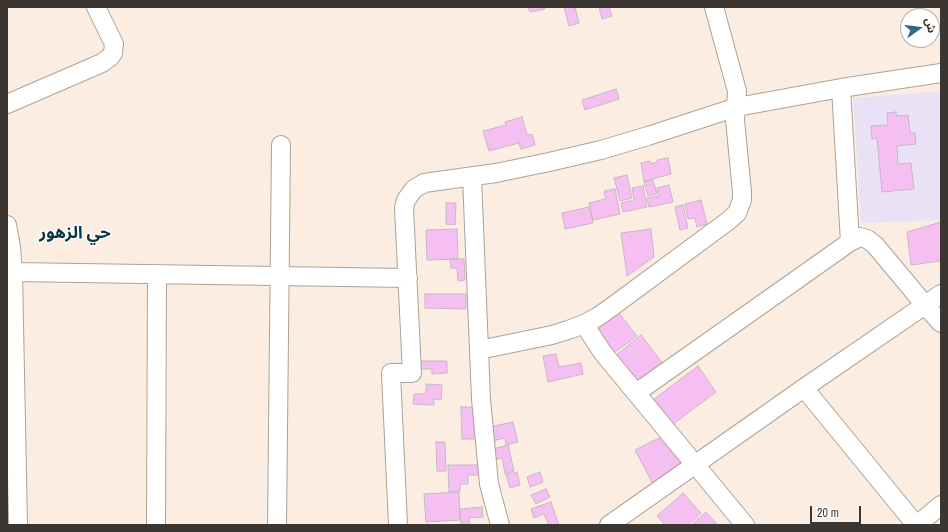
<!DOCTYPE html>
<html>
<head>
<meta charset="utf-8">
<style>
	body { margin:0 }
	#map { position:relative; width:948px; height:532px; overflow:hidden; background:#fbede1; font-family:"Archivo Narrow","Noto Sans Arabic",sans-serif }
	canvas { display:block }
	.frame { position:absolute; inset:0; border:8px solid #3c3632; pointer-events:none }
	.north { position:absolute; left:900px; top:8px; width:40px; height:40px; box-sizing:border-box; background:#fff; border:1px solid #b1afad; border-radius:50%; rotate:76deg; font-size:11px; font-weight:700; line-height:16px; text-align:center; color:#3c3632 }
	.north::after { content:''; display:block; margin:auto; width:14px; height:18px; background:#336884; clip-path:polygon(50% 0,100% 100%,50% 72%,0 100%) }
	.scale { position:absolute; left:810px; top:506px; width:51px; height:18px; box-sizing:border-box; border:2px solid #3c3632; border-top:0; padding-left:5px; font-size:12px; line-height:14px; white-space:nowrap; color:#3c3632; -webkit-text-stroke:3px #fff; paint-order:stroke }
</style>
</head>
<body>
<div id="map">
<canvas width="948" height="532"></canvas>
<div class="frame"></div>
<div class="north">ش</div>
<div class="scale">20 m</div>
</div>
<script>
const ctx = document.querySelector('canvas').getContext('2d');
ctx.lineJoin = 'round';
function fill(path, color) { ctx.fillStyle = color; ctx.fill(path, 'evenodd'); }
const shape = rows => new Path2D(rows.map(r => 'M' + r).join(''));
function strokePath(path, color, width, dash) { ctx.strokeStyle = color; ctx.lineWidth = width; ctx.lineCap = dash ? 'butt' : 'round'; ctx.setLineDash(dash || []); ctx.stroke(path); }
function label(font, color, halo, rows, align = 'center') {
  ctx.font = font + ' "Archivo Narrow","Noto Sans Arabic",sans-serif'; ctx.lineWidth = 3; ctx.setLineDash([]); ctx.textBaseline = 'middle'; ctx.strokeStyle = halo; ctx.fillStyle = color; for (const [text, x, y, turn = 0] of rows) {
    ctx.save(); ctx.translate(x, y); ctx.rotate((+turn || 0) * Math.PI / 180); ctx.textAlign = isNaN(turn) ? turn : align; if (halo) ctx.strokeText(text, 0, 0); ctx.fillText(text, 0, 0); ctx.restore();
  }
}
fill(shape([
	[941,91,941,220,861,223,853,98]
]), '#e9e2f7');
const building = shape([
	[528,7,545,7,545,9,530,12,528,7],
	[564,7,575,7,579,23,569,26,564,7],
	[599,7,609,7,612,16,602,19,599,7],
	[616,89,619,99,585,110,582,100,616,89],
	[896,112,896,116,908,115,910,133,915,133,916,144,897,146,898,164,911,163,914,189,882,192,877,138,872,139,871,126,888,125,887,113,896,112],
	[522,117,527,135,532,134,535,145,521,149,519,143,489,151,483,131,506,125,505,122,522,117],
	[668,158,671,174,644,181,641,163,650,161,651,164,657,162,657,160,668,158],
	[627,175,632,198,620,201,614,178,627,175],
	[653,180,657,194,648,196,644,182,653,180],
	[669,185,673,202,649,207,647,198,659,196,657,188,669,185],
	[643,186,647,207,623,212,621,203,634,200,632,188,643,186],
	[615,189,620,214,593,220,589,203,606,199,604,191,615,189],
	[701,200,707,224,697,227,695,218,688,219,685,204,701,200],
	[446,203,456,203,455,225,446,224,446,203],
	[683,205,688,228,680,230,675,207,683,205],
	[589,207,593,223,565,229,562,213,589,207],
	[941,222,941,261,911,265,907,232,941,222],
	[457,229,458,259,427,260,426,230,457,229],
	[651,229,654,257,627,276,621,233,651,229],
	[450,259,464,259,465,280,458,281,457,268,451,268,450,259],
	[425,294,466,294,466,309,425,308,425,294],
	[619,313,637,336,614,353,597,330,619,313],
	[641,335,663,364,638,383,616,355,641,335],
	[556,354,559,367,581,363,583,374,548,382,543,356,556,354],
	[420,361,447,361,447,373,432,374,432,369,420,369,420,361],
	[698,366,716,392,672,425,653,400,698,366],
	[426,384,442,385,441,400,434,399,434,405,413,404,414,394,426,394,426,384],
	[461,407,474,407,474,439,462,439,461,407],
	[513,422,518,442,506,445,505,438,492,441,489,427,513,422],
	[659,438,680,463,654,486,635,450,659,438],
	[436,442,445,442,446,471,437,471,436,442],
	[508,445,514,471,505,474,502,458,496,459,493,449,508,445],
	[448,465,483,465,483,475,468,475,468,484,460,484,460,491,449,492,448,465],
	[517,472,520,485,510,488,506,475,517,472],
	[540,472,543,482,530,487,527,477,540,472],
	[546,489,550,497,536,504,531,495,546,489],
	[459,492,460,520,426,522,424,494,459,492],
	[683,493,701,513,688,525,665,525,657,516,683,493],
	[551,502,559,525,549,525,544,514,534,518,531,509,551,502],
	[482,507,483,517,469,518,470,525,461,525,460,509,482,507],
	[706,512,718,525,691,525,706,512]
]);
fill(building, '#f5c0f1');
strokePath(building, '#c6b9c5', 1);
const minor = shape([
	[841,88,850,242],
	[7,104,102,63,110,57,113,53,114,44,96,7],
	[472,177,481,399,489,484,500,525],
	[7,225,11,247,13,272,18,525],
	[13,272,408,278],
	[584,324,603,353,745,525],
	[479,350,552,335,568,330,584,324,599,316,613,306,728,221,737,213,742,200,742,192,735,120,737,91,714,7],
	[804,388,916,525],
	[636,393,850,242,860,237,867,239,875,245,925,305,941,323],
	[156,525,157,274],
	[277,525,281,145],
	[398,525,391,373,412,373,404,208,406,200,414,189,424,183,496,173,549,162,601,150,648,136,737,107,841,88,941,73],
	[609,525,804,388,941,294],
	[917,525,941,505]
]);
strokePath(minor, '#aea297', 20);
strokePath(minor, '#fff', 18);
label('bold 17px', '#06354a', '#fff', [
	["حي الزهور",75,233]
]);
</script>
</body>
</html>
